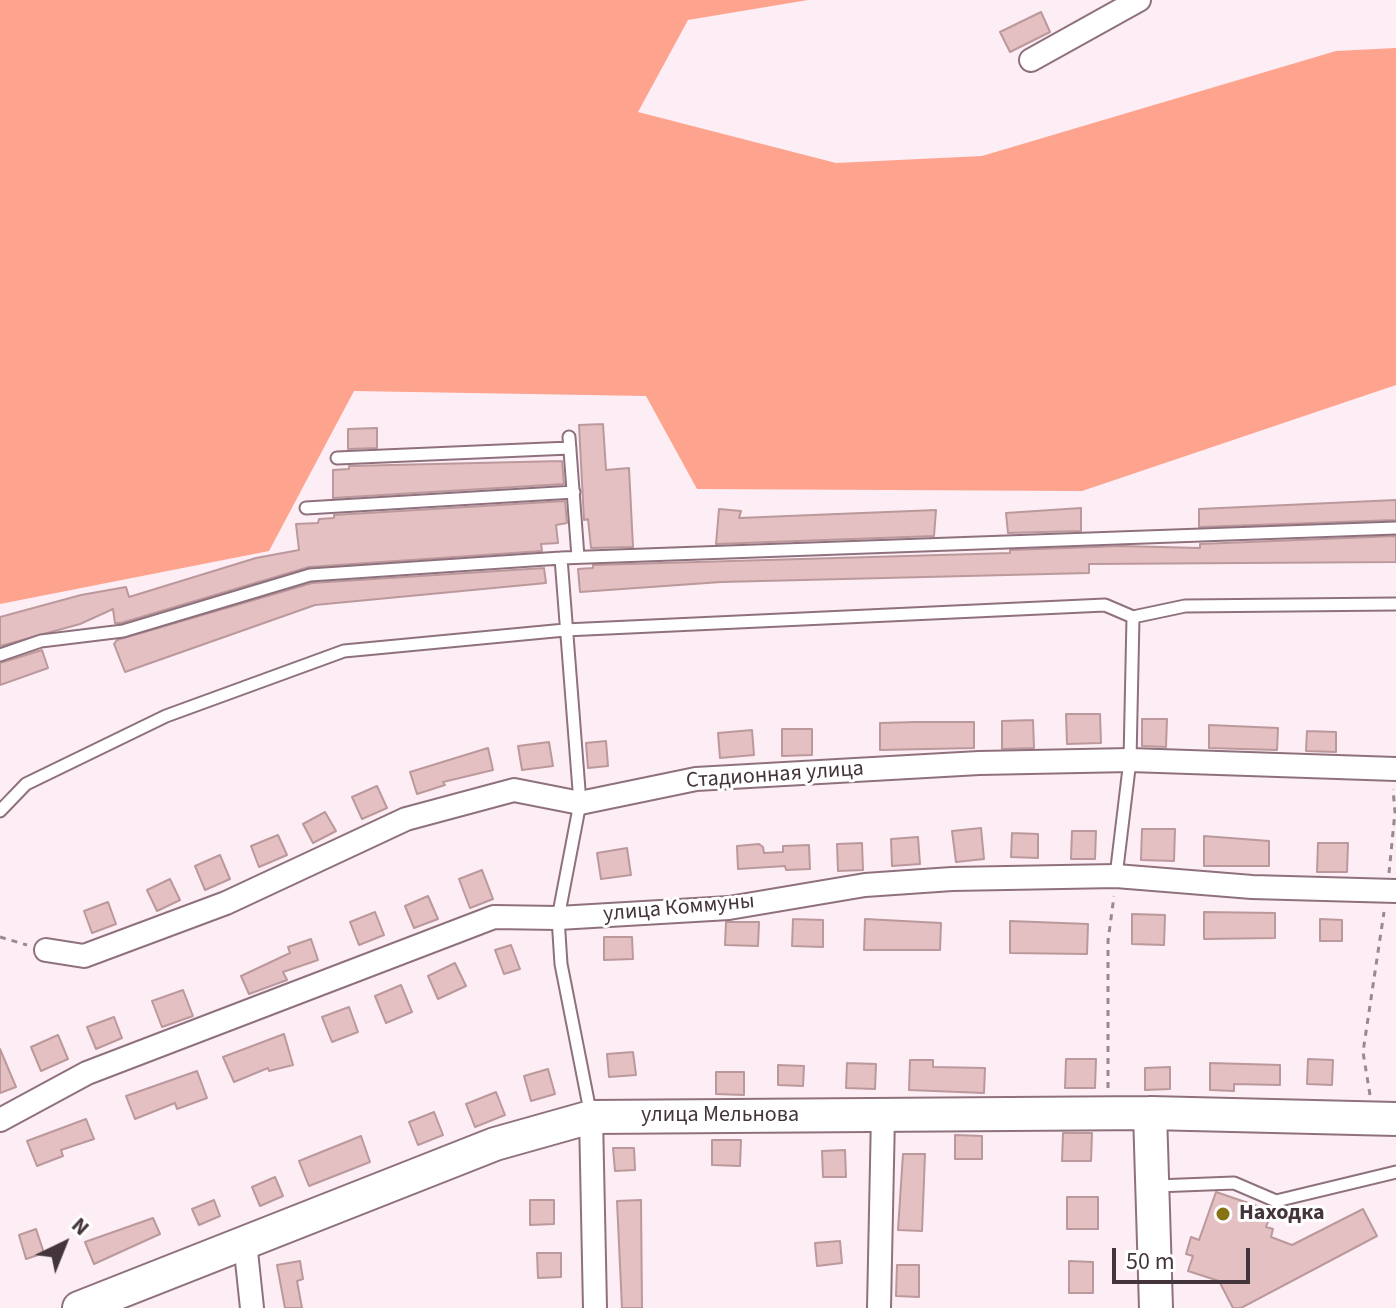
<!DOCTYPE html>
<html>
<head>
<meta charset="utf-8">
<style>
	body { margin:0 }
	#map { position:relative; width:1396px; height:1308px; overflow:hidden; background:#fceef4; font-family:"Source Sans 3",sans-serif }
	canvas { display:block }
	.north { position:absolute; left:24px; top:1204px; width:80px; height:80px; -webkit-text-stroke:6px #fff; paint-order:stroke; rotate:43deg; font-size:22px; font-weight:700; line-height:32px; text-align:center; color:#43353b }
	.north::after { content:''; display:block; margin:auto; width:28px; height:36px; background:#43353b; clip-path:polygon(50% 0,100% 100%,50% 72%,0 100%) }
	.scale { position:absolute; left:1112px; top:1248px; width:138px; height:36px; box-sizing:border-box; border:4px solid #43353b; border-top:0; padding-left:10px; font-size:24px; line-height:28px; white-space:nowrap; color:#43353b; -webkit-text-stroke:6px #fff; paint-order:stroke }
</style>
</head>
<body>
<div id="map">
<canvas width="1396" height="1308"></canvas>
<div class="north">N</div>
<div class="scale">50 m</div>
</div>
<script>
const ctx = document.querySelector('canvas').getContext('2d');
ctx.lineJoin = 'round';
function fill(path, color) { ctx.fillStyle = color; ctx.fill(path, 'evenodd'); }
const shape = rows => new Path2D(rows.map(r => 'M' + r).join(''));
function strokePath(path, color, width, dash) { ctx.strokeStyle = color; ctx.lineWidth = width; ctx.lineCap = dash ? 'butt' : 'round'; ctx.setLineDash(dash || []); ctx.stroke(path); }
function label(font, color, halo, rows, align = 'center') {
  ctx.font = font + ' "Source Sans 3",sans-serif'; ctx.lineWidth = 6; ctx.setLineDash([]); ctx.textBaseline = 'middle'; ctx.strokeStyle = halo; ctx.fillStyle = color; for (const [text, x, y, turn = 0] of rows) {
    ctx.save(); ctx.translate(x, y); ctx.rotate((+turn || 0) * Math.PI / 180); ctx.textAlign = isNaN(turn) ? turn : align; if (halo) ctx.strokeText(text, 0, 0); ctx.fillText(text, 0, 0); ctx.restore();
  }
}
fill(shape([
	[0,0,808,0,688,20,638,112,836,163,982,156,1336,51,1396,48,1396,385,1082,491,697,489,646,396,354,391,269,551,0,604]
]), '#fda38e');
const building = shape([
	[1041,12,1050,32,1010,52,1000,32,1041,12],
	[603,424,606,470,629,468,633,547,591,548,588,519,584,520,579,425,603,424],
	[377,428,377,448,348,449,348,429,377,428],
	[562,461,564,484,333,498,333,470,349,469,349,466,562,461],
	[1396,500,1396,520,1199,527,1199,509,1396,500],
	[565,501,567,523,556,525,558,543,541,544,542,551,309,567,121,623,115,623,113,609,80,624,0,646,0,617,81,595,126,587,129,597,256,558,299,550,296,524,318,523,319,519,334,518,334,515,565,501],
	[1081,508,1081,531,1008,533,1006,513,1081,508],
	[719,509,741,511,739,518,936,510,934,536,716,544,719,509],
	[1396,536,1396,562,1089,564,1089,573,721,582,580,592,578,569,593,568,593,565,1010,553,1010,550,1121,546,1200,548,1200,544,1396,536],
	[544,568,546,583,315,605,125,672,114,644,117,640,312,583,544,568],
	[42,650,48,668,0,685,0,663,42,650],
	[1066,714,1100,714,1101,743,1067,744,1066,714],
	[1142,719,1167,719,1166,747,1142,746,1142,719],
	[1033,720,1034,748,1002,749,1002,721,1033,720],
	[916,722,974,722,974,748,880,750,880,723,916,722],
	[1209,725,1278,728,1277,750,1209,748,1209,725],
	[782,729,812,729,812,755,782,756,782,729],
	[752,730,754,755,720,758,718,733,752,730],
	[1307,731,1336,732,1336,752,1306,751,1307,731],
	[606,741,608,766,588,768,586,743,606,741],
	[549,742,553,766,522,770,518,746,549,742],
	[488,748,493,770,443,782,445,785,417,794,410,772,488,748],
	[377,786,387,808,362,819,352,797,377,786],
	[325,812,336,831,313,843,303,824,325,812],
	[981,828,984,859,956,862,952,831,981,828],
	[1142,829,1175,829,1174,861,1141,860,1142,829],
	[1072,831,1096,831,1095,859,1071,859,1072,831],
	[1012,833,1038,834,1038,858,1011,857,1012,833],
	[278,835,287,855,259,867,251,846,278,835],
	[1204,836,1269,841,1269,866,1204,866,1204,836],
	[918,837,920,864,892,866,891,839,918,837],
	[862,843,863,870,838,871,837,844,862,843],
	[1318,843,1348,843,1347,872,1317,872,1318,843],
	[759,844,763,847,764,853,783,852,783,846,809,845,810,869,786,870,785,866,738,869,737,846,759,844],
	[627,848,631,875,601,879,597,853,627,848],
	[220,855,230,879,205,890,195,866,220,855],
	[482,870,493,899,470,908,459,879,482,870],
	[170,879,180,900,157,911,147,890,170,879],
	[428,896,438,919,414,928,405,906,428,896],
	[108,902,116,924,92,933,84,911,108,902],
	[375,912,384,935,359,945,350,922,375,912],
	[1204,912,1275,913,1275,938,1204,939,1204,912],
	[1132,914,1165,915,1164,945,1132,944,1132,914],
	[793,919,823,920,823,947,792,946,793,919],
	[865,919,941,923,940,950,864,950,865,919],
	[1320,919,1342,920,1342,941,1320,941,1320,919],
	[1010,921,1088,924,1087,954,1010,953,1010,921],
	[726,922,759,922,758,946,725,945,726,922],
	[604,937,632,937,633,959,604,960,604,937],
	[311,939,318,960,283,972,287,980,249,994,241,976,290,953,288,947,311,939],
	[511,945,520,969,504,974,495,950,511,945],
	[455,963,466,986,438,999,428,976,455,963],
	[401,985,412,1012,386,1023,375,996,401,985],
	[183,990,193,1016,162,1027,152,1001,183,990],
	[349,1007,358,1032,332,1042,322,1017,349,1007],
	[114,1017,122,1038,96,1049,87,1027,114,1017],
	[284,1034,293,1065,269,1071,268,1068,234,1082,223,1057,284,1034],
	[58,1035,68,1059,41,1071,31,1047,58,1035],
	[0,1049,16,1087,0,1093,0,1049],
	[633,1052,636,1075,609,1077,607,1054,633,1052],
	[1066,1059,1096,1059,1095,1088,1065,1088,1066,1059],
	[1308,1059,1333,1060,1332,1085,1307,1084,1308,1059],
	[910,1060,933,1060,933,1067,985,1068,984,1093,909,1090,910,1060],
	[847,1063,876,1064,875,1089,846,1088,847,1063],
	[1210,1063,1280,1065,1280,1085,1234,1084,1234,1091,1210,1090,1210,1063],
	[778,1065,804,1066,803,1086,778,1085,778,1065],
	[1170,1067,1170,1089,1145,1090,1145,1068,1170,1067],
	[548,1069,555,1094,531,1101,524,1076,548,1069],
	[197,1071,207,1098,177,1109,175,1103,135,1119,126,1096,197,1071],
	[716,1072,744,1072,744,1095,716,1094,716,1072],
	[496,1092,505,1115,475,1127,466,1104,496,1092],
	[434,1112,443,1135,418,1145,409,1122,434,1112],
	[86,1119,94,1139,61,1150,63,1156,37,1166,27,1141,86,1119],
	[1063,1133,1092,1133,1091,1161,1062,1161,1063,1133],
	[955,1135,982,1136,982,1159,955,1159,955,1135],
	[361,1136,370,1162,309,1186,299,1161,361,1136],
	[712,1140,741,1140,740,1166,712,1165,712,1140],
	[613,1148,634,1148,635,1170,615,1171,613,1148],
	[845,1150,846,1177,823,1177,822,1151,845,1150],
	[903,1154,925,1154,922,1231,898,1230,903,1154],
	[275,1177,283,1196,260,1206,252,1187,275,1177],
	[1216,1192,1263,1208,1260,1216,1269,1219,1266,1227,1273,1229,1271,1237,1292,1245,1363,1209,1377,1236,1241,1308,1233,1308,1219,1281,1188,1271,1193,1256,1186,1254,1191,1237,1199,1240,1216,1192],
	[1067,1197,1098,1197,1098,1229,1067,1229,1067,1197],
	[214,1200,220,1216,199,1225,192,1209,214,1200],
	[530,1200,554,1200,554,1224,530,1225,530,1200],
	[641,1200,642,1308,622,1308,617,1201,641,1200],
	[153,1218,160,1234,94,1264,85,1242,153,1218],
	[36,1229,44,1253,26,1259,19,1235,36,1229],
	[840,1241,842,1263,817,1266,815,1243,840,1241],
	[537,1253,561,1253,561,1277,538,1278,537,1253],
	[300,1261,303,1279,297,1281,302,1308,285,1308,277,1265,300,1261],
	[1069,1261,1093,1262,1093,1293,1069,1293,1069,1261],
	[897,1265,919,1265,919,1297,896,1296,897,1265]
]);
fill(building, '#e4c0c3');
strokePath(building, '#bb989b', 2);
const service = shape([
	[569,437,578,557],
	[337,458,570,448],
	[306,508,574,492],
	[561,558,580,803,558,918,561,964,591,1116],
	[0,655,41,641,123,631,310,575,561,558,1396,528],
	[0,811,26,784,166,716,344,651,565,630,1105,605,1133,617,1185,606,1396,604],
	[1116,876,1130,760,1133,617],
	[1156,1186,1234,1183,1276,1201,1396,1172]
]);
const minor = shape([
	[1031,60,1139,0],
	[46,950,84,956,226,903,406,819,514,790,580,803,696,779,979,763,1130,760,1396,769],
	[591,1117,595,1308],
	[0,1120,87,1073,494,917,558,918,729,908,865,885,952,879,1116,876,1252,887,1396,891],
	[245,1242,252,1308],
	[879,1308,883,1115]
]);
const secondary = shape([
	[1150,1113,1156,1308],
	[79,1308,495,1144,591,1117,1150,1113,1396,1119]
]);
strokePath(service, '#8f717e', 15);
strokePath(minor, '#8f717e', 26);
strokePath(secondary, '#8f717e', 36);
strokePath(shape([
	[1389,873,1395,812,1393,789],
	[0,937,27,945],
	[1108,1088,1108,941,1114,896],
	[1370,1095,1363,1052,1384,912]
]), '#988a90', 3, [6, 6]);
strokePath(service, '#fff', 11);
strokePath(minor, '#fff', 22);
strokePath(secondary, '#fff', 32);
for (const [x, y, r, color] of [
	[1223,1214,8,"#857314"]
]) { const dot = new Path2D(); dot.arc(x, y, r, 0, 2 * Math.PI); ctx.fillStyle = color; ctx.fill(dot); strokePath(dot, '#fff', 3); }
label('22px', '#43353b', '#fff', [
	["Стадионная улица",775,776,-4],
	["улица Коммуны",679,909,-5],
	["улица Мельнова",720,1116]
]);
label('bold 22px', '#43353b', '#fff', [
	["Находка",1239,1214]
], 'left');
</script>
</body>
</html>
